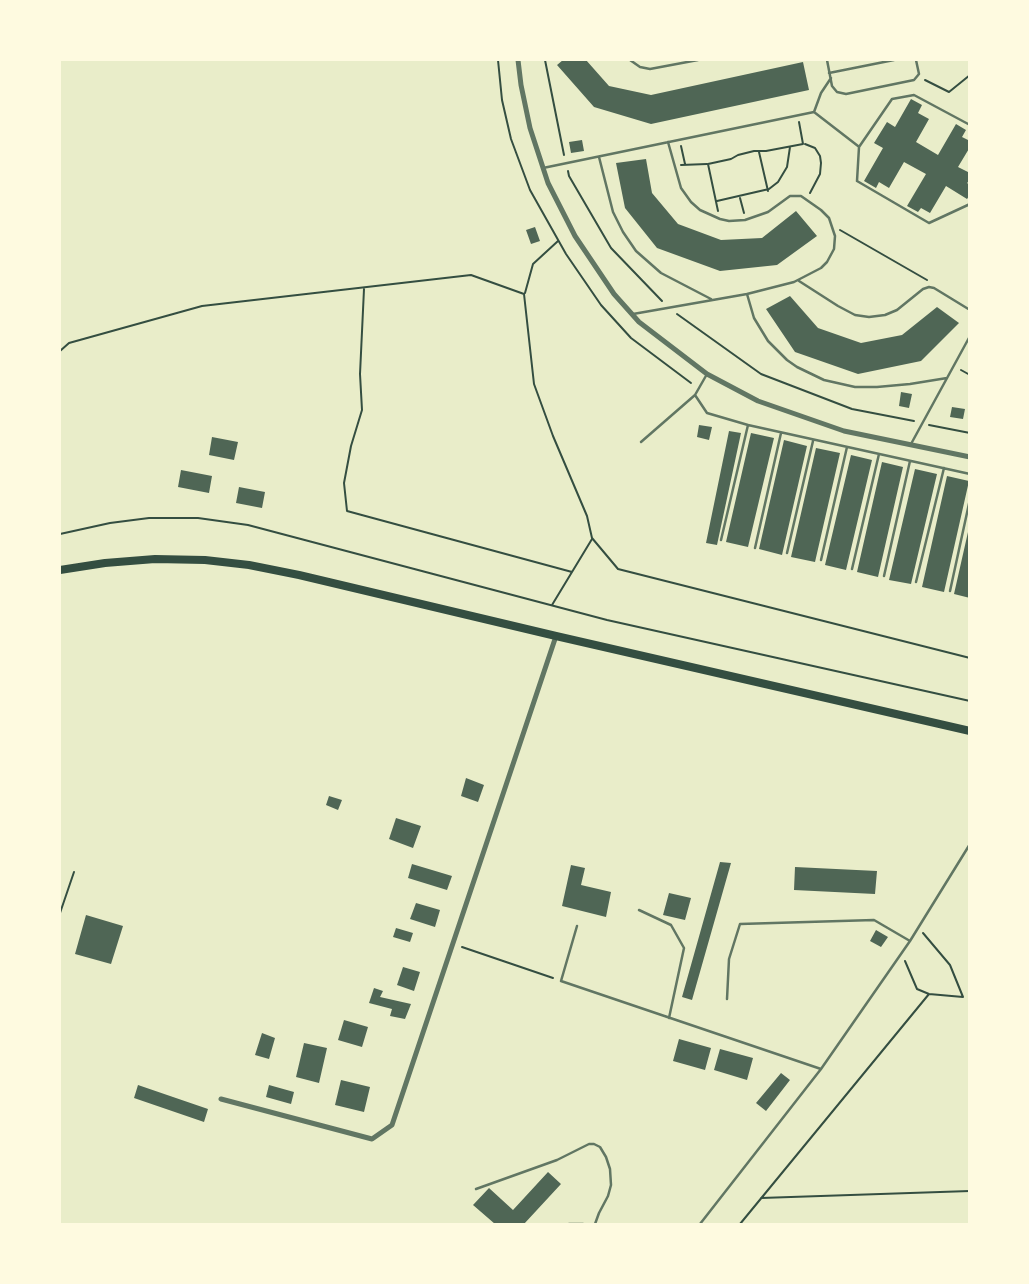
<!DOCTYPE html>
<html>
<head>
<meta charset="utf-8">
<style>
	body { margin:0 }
	#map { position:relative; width:1029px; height:1284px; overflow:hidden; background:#e9edc9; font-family:"Nunito Sans",sans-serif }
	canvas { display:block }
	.frame { position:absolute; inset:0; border:61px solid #fefae0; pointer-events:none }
</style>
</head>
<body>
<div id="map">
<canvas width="1029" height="1284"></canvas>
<div class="frame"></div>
</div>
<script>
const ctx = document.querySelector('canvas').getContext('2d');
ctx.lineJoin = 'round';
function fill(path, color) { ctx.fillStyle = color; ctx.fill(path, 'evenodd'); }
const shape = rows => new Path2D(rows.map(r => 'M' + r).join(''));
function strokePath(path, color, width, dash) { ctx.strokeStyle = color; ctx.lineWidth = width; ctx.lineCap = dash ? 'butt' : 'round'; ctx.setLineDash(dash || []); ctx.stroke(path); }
fill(shape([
	[563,60,586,60,609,86,651,95,803,62,809,90,651,124,594,107,557,65],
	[911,99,922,105,918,113,929,119,916,142,938,155,956,124,966,130,962,137,970,141,970,147,958,167,970,173,970,180,967,183,970,185,970,195,967,199,946,186,930,213,921,208,918,212,907,206,926,174,904,162,889,188,879,182,876,188,864,181,883,148,874,143,887,122,895,127],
	[582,140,584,151,571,153,569,142],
	[646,159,652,193,678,224,721,240,762,238,796,211,817,236,777,265,720,271,657,248,625,208,616,163],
	[535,227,540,241,531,244,526,230],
	[790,296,818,328,861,343,902,335,937,307,959,323,921,361,858,374,795,352,766,309],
	[901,392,912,394,909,408,899,406],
	[952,407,965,409,963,419,950,417],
	[699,425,712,427,709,440,697,437],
	[729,431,741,433,717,545,706,543],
	[751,433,774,438,748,547,726,542],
	[212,437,238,442,234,460,209,455],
	[784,440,807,446,782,555,759,549],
	[816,448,840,453,815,562,791,557],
	[851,455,872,460,846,570,825,565],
	[882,462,903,467,878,577,857,572],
	[915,469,937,474,911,584,889,580],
	[181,470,212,476,209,493,178,487],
	[947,476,969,481,944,592,922,587],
	[239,487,265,492,262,508,236,503],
	[968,532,970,532,970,598,954,594],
	[466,778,484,785,478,802,461,796],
	[329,796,342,800,338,810,326,805],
	[396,818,421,826,413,848,389,839],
	[720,862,731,863,692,1000,682,997],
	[412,864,452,876,447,890,408,878],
	[571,865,585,868,581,885,611,892,606,917,562,906],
	[795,867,877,871,875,894,794,890],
	[669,893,691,898,685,920,663,915],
	[416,903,440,910,435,927,410,919],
	[86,915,123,926,111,964,75,954],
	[396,928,413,933,410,942,393,937],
	[876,930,888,937,881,947,870,941],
	[403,967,420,972,414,991,397,985],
	[374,988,383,991,380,997,411,1004,405,1019,390,1016,392,1009,369,1003],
	[344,1020,368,1027,362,1047,338,1040],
	[262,1033,275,1038,269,1059,255,1055],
	[679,1039,711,1048,705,1070,673,1061],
	[304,1043,327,1048,319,1083,296,1077],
	[720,1049,753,1058,747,1080,714,1070],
	[781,1073,790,1080,766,1111,756,1103],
	[341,1080,370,1087,364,1112,335,1105],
	[138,1085,208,1109,204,1122,134,1098],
	[269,1085,294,1092,291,1104,266,1097],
	[548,1172,561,1184,524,1224,495,1224,473,1205,489,1188,513,1210]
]), '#4f6655');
strokePath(shape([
	[498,60,502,100,511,139,530,190,566,254,601,305,631,338,691,383],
	[545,60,564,155],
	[925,80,949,92,970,75],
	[805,144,815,148,820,156,821,163,820,174,810,193],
	[681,146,685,164],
	[759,152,768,191],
	[681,165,707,164],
	[568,171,569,176,611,248,662,301],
	[740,198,744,213],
	[717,201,769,189,778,182,787,167,790,147],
	[718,211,708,164,731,159,738,155,754,151,766,151,803,144,799,122],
	[840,230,927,280],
	[364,289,360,374,362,410,351,446,344,483,347,511,572,572],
	[525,293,533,264,558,241],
	[677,314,761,374,852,409,914,421],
	[60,351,69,343,202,306,471,275,524,294,534,384,553,436,587,516,592,538,618,569,970,658],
	[961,370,970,375],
	[929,425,970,433],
	[60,534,110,523,149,518,198,518,248,525,607,620,970,701],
	[552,605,592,539],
	[60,913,74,872],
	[462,947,553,978],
	[905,961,917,989,929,994,963,997,950,965,923,933],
	[761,1198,970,1191],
	[740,1224,929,994]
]), '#344e41', 2);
strokePath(shape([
	[630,60,640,67,650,69,698,60],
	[827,60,832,86,837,92,846,94,914,80,919,74,916,60],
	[829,73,894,60],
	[814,112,858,146],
	[814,112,821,93,831,78],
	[970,125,914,95,892,99,859,147,857,181,929,223,970,204],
	[599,157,613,212,623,232,636,251,661,273,711,299],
	[543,168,814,112],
	[799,281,838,306,855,315,869,317,885,315,897,310,923,289,929,287,934,288,970,310],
	[747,294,754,318,768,341,787,360,797,367,824,380,855,387,877,387,910,384,947,378],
	[633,314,747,294,794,282,821,268,827,262,834,249,835,236,829,218,821,210,801,196,790,196,768,212,745,220,729,221,720,219,700,210,691,202,681,188,668,142],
	[695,395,707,413,748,425],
	[641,442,695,395,707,374],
	[911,444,970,336],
	[721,540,748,425,970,474],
	[755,548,781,433],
	[787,553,813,441],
	[821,560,847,447],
	[852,569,879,454],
	[884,576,910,461],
	[916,582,944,468],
	[950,591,970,499],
	[639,910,671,925,684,948,669,1018],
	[577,926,561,981,821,1069],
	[727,999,729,959,740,924,874,920,910,941],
	[476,1189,557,1160,589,1144,594,1144,600,1147,606,1157,610,1169,611,1185,608,1196,599,1213,595,1224],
	[569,1224,583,1224],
	[700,1224,821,1069,910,941,970,844]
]), '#617663', 2.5);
strokePath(shape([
	[518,60,521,85,530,128,548,183,575,236,614,294,639,322,707,374,758,401,844,431,970,457],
	[221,1099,372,1139,392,1125,556,636]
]), '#617663', 5);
strokePath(shape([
	[60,570,105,563,155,559,205,560,249,565,299,575,556,636,970,731]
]), '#344e41', 8);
</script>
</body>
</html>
